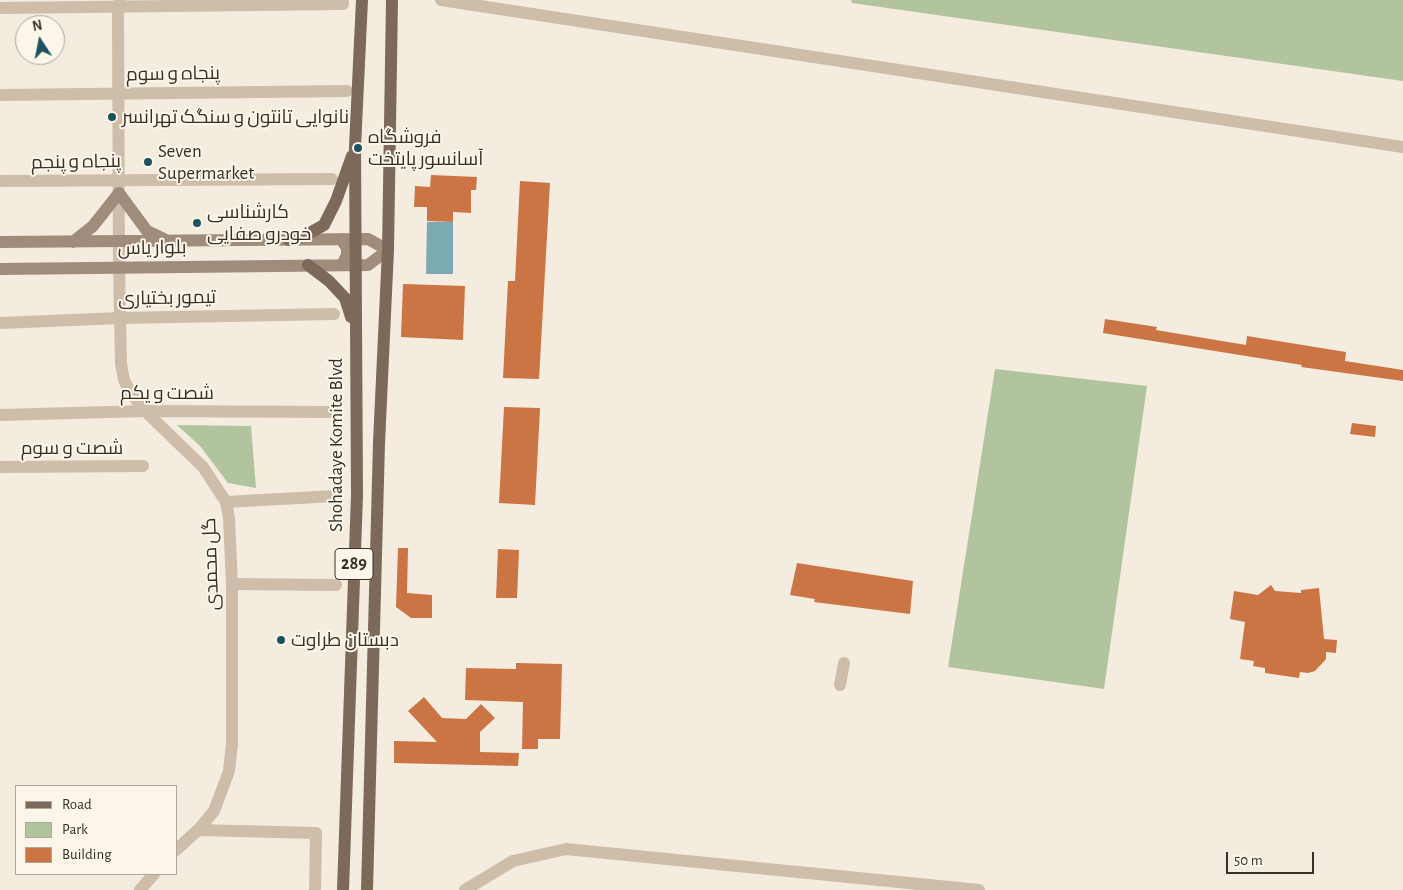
<!DOCTYPE html>
<html>
<head>
<meta charset="utf-8">
<style>
	body { margin:0 }
	#map { position:relative; width:1403px; height:890px; overflow:hidden; background:#f4ecde; font-family:"Alegreya Sans",sans-serif }
	canvas { display:block }
	.legend { position:absolute; left:15px; top:785px; width:162px; height:90px; box-sizing:border-box; background:#fbf5ea; border:1px solid #ada69d; margin:0; padding:6px 9px; list-style:none; font-size:15px; color:#393029 }
	.legend li { display:flex; align-items:center; gap:10px; height:25px }
	.legend b { width:25px; border:1px solid #ada69d }
	.north { position:absolute; left:15px; top:15px; width:50px; height:50px; box-sizing:border-box; background:#fbf5ea; border:1px solid #ada69d; border-radius:50%; rotate:349deg; font-size:14px; font-weight:700; line-height:20px; text-align:center; color:#393029 }
	.north::after { content:''; display:block; margin:auto; width:18px; height:22px; background:#1c525d; clip-path:polygon(50% 0,100% 100%,50% 72%,0 100%) }
	.scale { position:absolute; left:1226px; top:852px; width:88px; height:22px; box-sizing:border-box; border:2px solid #393029; border-top:0; padding-left:6px; font-size:15px; line-height:18px; white-space:nowrap; color:#393029; -webkit-text-stroke:4px #fbf5ea; paint-order:stroke }
</style>
</head>
<body>
<div id="map">
<canvas width="1403" height="890"></canvas>
<ul class="legend">
<li><b style="height:6px;background:#7c6959"></b>Road</li>
<li><b style="height:14px;background:#b2c49d"></b>Park</li>
<li><b style="height:14px;background:#cb7444"></b>Building</li>
</ul>
<div class="north">N</div>
<div class="scale">50 m</div>
</div>
<script>
const ctx = document.querySelector('canvas').getContext('2d');
ctx.lineJoin = 'round';
function fill(path, color) { ctx.fillStyle = color; ctx.fill(path, 'evenodd'); }
const shape = rows => new Path2D(rows.map(r => 'M' + r).join(''));
function strokePath(path, color, width, dash) { ctx.strokeStyle = color; ctx.lineWidth = width; ctx.lineCap = dash ? 'butt' : 'round'; ctx.setLineDash(dash || []); ctx.stroke(path); }
function label(font, color, halo, rows, align = 'center') {
  ctx.font = font + ' "Alegreya Sans",Cairo,sans-serif'; ctx.lineWidth = 4; ctx.setLineDash([]); ctx.textBaseline = 'middle'; ctx.strokeStyle = halo; ctx.fillStyle = color; for (const [text, x, y, turn = 0] of rows) {
    ctx.save(); ctx.translate(x, y); ctx.rotate((+turn || 0) * Math.PI / 180); ctx.textAlign = isNaN(turn) ? turn : align; if (halo) ctx.strokeText(text, 0, 0); ctx.fillText(text, 0, 0); ctx.restore();
  }
}
fill(shape([
	[851,0,1403,0,1403,81,852,3],
	[995,369,1147,386,1104,689,948,667],
	[177,425,251,426,256,488,228,483,200,446]
]), '#b2c49d');
fill(shape([
	[427,222,453,222,453,274,426,274]
]), '#7baab2');
fill(shape([
	[431,175,477,177,476,190,471,190,471,213,453,212,453,222,427,221,427,207,414,207,415,186,430,187],
	[520,181,550,183,539,379,503,378,508,281,515,281],
	[403,284,465,286,463,340,401,337],
	[1105,319,1157,327,1156,330,1246,345,1247,336,1346,352,1345,361,1403,370,1403,381,1301,367,1302,365,1103,333],
	[504,407,540,408,535,505,499,503],
	[1352,423,1376,426,1375,437,1350,434],
	[398,548,408,548,407,593,432,595,432,618,411,618,396,607],
	[498,549,519,550,517,598,496,598],
	[797,563,913,581,910,614,814,602,815,599,790,595],
	[1271,585,1275,591,1301,593,1301,590,1319,588,1324,639,1337,640,1336,653,1326,652,1326,659,1315,671,1308,673,1300,672,1299,678,1265,673,1265,668,1253,666,1254,661,1240,659,1245,622,1230,619,1234,591,1258,595],
	[516,663,562,664,560,739,538,739,538,749,522,749,523,702,465,700,466,668,516,669],
	[424,697,442,718,466,719,481,704,495,718,480,732,480,752,519,753,518,766,394,763,394,741,437,742,408,711]
]), '#cb7444');
strokePath(shape([
	[441,0,1403,147],
	[0,8,343,4,343,0],
	[0,95,347,91],
	[0,181,332,179],
	[0,323,121,318,334,314],
	[0,415,145,411,334,412],
	[0,467,143,466],
	[226,502,335,496],
	[232,584,336,585],
	[840,685,844,663],
	[198,830,316,833,315,890],
	[465,890,513,861,566,849,979,890]
]), '#cdbda9', 12);
strokePath(shape([
	[120,0,118,8,119,267,121,364,124,380,131,393,145,411,203,467,226,502,229,518,232,584,232,744,229,771,214,811,198,830,176,850],
	[140,890,154,874]
]), '#cdbda9', 12);
strokePath(shape([
	[341,239,347,248,347,255,342,265],
	[0,242,368,239,388,250,368,265,0,269],
	[73,242,93,226,119,193,147,231,164,239]
]), '#a08c7a', 12);
strokePath(shape([
	[289,240,306,235,324,225,336,201,352,156],
	[308,265,329,281,345,298,351,317],
	[343,890,357,495,355,147,362,0],
	[367,890,379,443,388,250,392,0]
]), '#7c6959', 12);
for (const [x, y, r, color] of [
	[112,117,5,"#1c525d"],
	[358,148,5,"#1c525d"],
	[148,162,5,"#1c525d"],
	[197,223,5,"#1c525d"],
	[281,640,5,"#1c525d"]
]) { const dot = new Path2D(); dot.arc(x, y, r, 0, 2 * Math.PI); ctx.fillStyle = color; ctx.fill(dot); strokePath(dot, '#fbf5ea', 2); }
for (const [x, y, w] of [
	[354,564,38]
]) { const box = new Path2D(); box.roundRect(x - w / 2, y - 15.5, w, 31, 4); ctx.fillStyle = '#fbf5ea'; ctx.fill(box); strokePath(box, '#393029', 1); }
label('bold 18px', '#393029', null, [
	["289",354,564]
]);
label('19px', '#393029', '#fbf5ea', [
	["پنجاه و سوم",173,74,-1],
	["پنجاه و پنجم",76,162,-1],
	["بلوار یاس",152,248,-1],
	["تیمور بختیاری",167,298,-1],
	["شصت و یکم",167,393],
	["Shohadaye Komite Blvd",336,445,-90],
	["شصت و سوم",72,448],
	["گل محمدی",211,564,-92]
]);
label('19px', '#393029', '#fbf5ea', [
	["نانوایی تانتون و سنگک تهرانسر",122,117],
	["فروشگاه",368,137],
	["آسانسور پایتخت",368,159],
	["Seven",158,151],
	["Supermarket",158,173],
	["کارشناسی",207,212],
	["خودرو صفایی",207,234],
	["دبستان طراوت",291,640]
], 'left');
</script>
</body>
</html>
